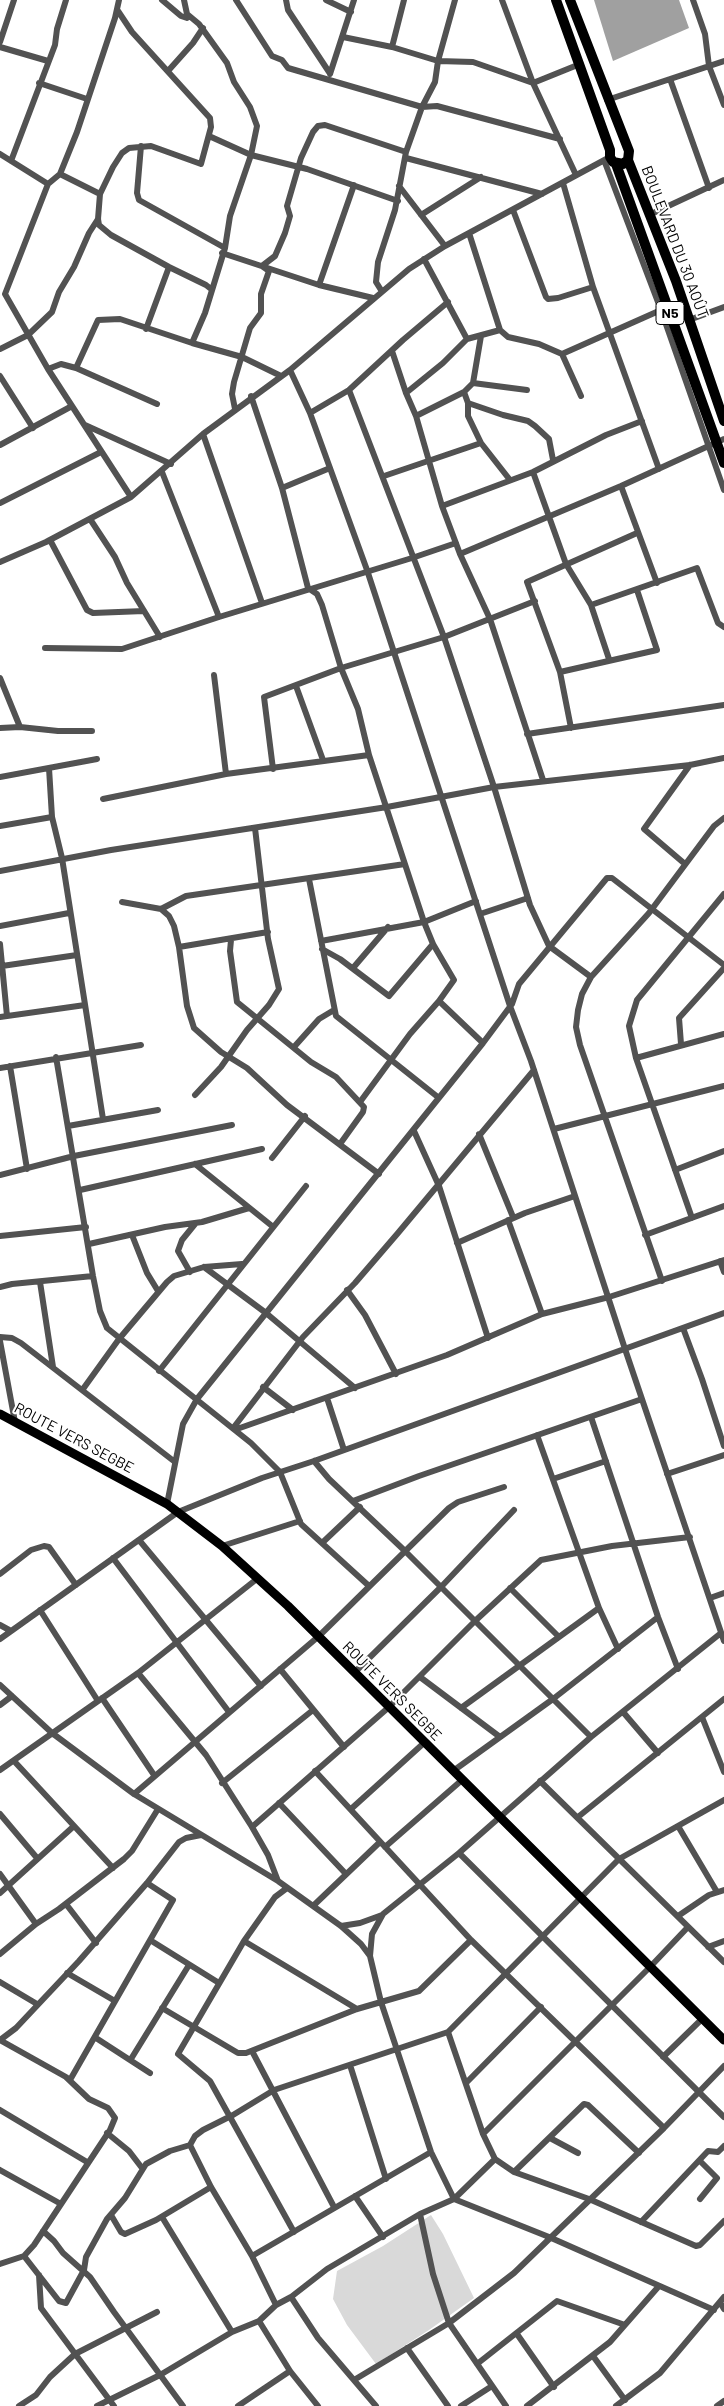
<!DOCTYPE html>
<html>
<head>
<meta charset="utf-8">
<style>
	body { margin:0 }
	canvas { display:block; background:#fff }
</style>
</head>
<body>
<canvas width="724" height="2406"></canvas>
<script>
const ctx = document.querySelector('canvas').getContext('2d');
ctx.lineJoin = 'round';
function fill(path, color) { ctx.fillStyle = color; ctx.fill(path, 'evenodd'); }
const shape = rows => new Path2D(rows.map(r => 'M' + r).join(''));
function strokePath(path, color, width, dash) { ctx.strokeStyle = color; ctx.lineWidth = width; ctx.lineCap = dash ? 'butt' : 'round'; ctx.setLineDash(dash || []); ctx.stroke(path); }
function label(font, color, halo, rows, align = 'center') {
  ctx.font = font + ' Barlow,sans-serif'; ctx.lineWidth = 4; ctx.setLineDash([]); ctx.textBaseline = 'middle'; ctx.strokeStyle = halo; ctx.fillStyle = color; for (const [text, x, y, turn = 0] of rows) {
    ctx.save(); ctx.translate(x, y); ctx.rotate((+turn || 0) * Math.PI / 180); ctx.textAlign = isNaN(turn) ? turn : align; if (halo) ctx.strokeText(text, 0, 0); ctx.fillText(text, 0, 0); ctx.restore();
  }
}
fill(shape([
	[431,2215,443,2234,474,2298,429,2330,376,2364,347,2325,333,2299,337,2271,383,2246]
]), '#d9d9d9');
fill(shape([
	[594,0,679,0,689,28,613,61]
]), '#a0a0a0');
strokePath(shape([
	[119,0,115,18,77,132,60,174,48,184,5,294,48,369,131,497],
	[162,0,181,16,187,18,189,16],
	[184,0,187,14,199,24,227,63,234,82,250,107,257,126,251,155,230,216,225,248,205,313,192,343],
	[236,0,272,56,282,60,288,68,422,107,437,106,560,139],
	[286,0,288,10,329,72],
	[326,0,351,12],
	[502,0,533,83,576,175],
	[693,0,705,34,709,66,724,105],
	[118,11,132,32,210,118,211,127,201,164,151,146,129,148,122,153,113,167,100,194,98,219,99,225,111,235,169,267,206,285,211,289],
	[343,37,392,47,438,61,473,62,533,83,580,64],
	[0,42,14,0],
	[0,47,48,61],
	[392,47,404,0],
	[168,71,193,43,203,28],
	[330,74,354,0],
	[670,79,709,188],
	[39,83,87,99],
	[607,100,724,61],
	[209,136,251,155,307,169,398,201],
	[141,146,137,193,139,200,225,248],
	[0,154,48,184],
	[406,158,542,194],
	[604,160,661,310,724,490],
	[11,161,55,45,57,29,66,0],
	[60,174,100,194],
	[563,183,593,287,659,469],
	[399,186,445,246],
	[513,210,546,297,548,299,558,298,593,287],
	[421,215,481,177],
	[649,215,724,180],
	[469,233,500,330],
	[222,253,319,285,354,185],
	[424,259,467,339],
	[319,285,373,298],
	[381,290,376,282,378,262,395,210,406,152,422,107,435,82,438,61,455,0],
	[689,320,724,307],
	[146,329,169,267],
	[0,349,28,335,52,312,59,292,74,267,89,233,98,219],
	[392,351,406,393,416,416,442,506,460,554,490,619,543,780],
	[562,354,581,396],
	[76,368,98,320,120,319,192,343,242,357,281,376],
	[48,369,61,364,76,368,157,404],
	[290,370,310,413,367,570,510,1006,531,1061,625,1349,724,1641],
	[0,376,33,428],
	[473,383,527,390],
	[349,390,444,637,494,787,530,905,549,946,591,977],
	[464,392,468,403,468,416,481,443,510,480],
	[406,393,443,363,467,339,500,330,508,337,539,344,562,354,661,310],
	[251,396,282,488,308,588,317,594,322,605,341,668,358,709,369,755,424,922,433,944,454,980,439,1001,410,1034,360,1102],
	[468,403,503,415,528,421,535,426,549,439,553,460],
	[235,409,232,394,234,382,250,328,261,313,261,294,269,271,262,266,275,256,285,233,290,216,287,206,301,158,313,132,318,126,325,125,406,152],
	[310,413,349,390,403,340,448,302],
	[416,416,464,392,473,383,481,336],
	[85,425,171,464],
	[203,434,262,603],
	[0,445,72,406],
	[162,472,219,617],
	[533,472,566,564,591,605,609,659],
	[384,476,481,443],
	[621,486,657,583],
	[282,488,330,468],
	[0,503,101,452],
	[442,506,533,472,606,435,642,421],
	[90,519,115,557,127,583,160,637],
	[50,540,87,610,93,613,144,611],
	[460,554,621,486,724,439],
	[0,562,46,542,131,497,203,434,290,370,409,269,445,246,610,157],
	[591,605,697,568,718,623,724,627],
	[45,648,122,649,219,617,412,558,456,543],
	[560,672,657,650,637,590],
	[214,675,226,774],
	[0,678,20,727],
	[296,686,323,760],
	[0,728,20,727,58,731,92,731],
	[571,728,560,672,527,582,637,533],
	[527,734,724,705],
	[49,768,52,817,62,858,103,1119],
	[273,769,264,697,341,668,444,637,535,601],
	[0,777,97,759],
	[103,799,226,774,369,755],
	[0,826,52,817],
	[685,864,644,829,690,765],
	[0,871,111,850,387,807,494,787,690,765,724,758],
	[309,879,336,1016,439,1098],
	[122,902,161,909,186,896,405,864],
	[161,909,169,916,174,926,179,947,187,1006,194,1028,221,1052,247,1068,287,1105,379,1174],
	[480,914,528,898],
	[0,926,69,913],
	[231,940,230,951,237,1002,311,1062,336,1077,364,1107,363,1112,340,1144],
	[321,941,424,922,476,901],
	[0,944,7,1016],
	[179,947,268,932],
	[322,949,340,959,389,996,433,944],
	[2,966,77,955],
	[353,968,388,927],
	[439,1001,483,1043],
	[0,1017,85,1005],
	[681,1044,679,1018,724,968],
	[294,1047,319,1019,334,1010],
	[56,1057,93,1276,100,1311,107,1328,251,1443,280,1472,301,1524,369,1586],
	[636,1058,724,1034],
	[10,1066,27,1169],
	[0,1068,141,1045],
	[195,1095,221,1067,247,1030,269,1005,279,989,268,939,255,828],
	[68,1126,158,1110],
	[554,1129,724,1086],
	[414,1131,439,1186,488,1338],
	[479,1134,513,1217],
	[272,1158,305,1116],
	[195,1164,272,1226],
	[675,1170,724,1151],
	[0,1175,74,1156,232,1125],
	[80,1190,262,1149],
	[692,1218,636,1058,629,1026,637,1000,724,894],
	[508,1220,542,1314],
	[132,1235,147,1273,158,1291],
	[645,1235,724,1206],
	[0,1236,86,1227],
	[457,1243,525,1213,575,1196],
	[89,1244,165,1227,202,1222,249,1208],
	[720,1261,724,1272],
	[204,1267,266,1313,355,1388],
	[190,1272,178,1251,182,1240,195,1224],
	[662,1281,580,1045,576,1027,578,1010,582,994,591,977,649,913,714,826,724,818],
	[40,1282,53,1367],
	[0,1287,12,1284,93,1276],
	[347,1290,365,1315,396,1374],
	[683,1328,702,1379,724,1446],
	[0,1337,12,1338,21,1343,175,1462],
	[0,1341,15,1422],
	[159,1371,306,1186],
	[263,1387,293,1410],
	[83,1389,119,1339,167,1282,174,1276,204,1267,242,1264],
	[327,1398,344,1450],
	[591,1417,658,1617,678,1669],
	[234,1427,303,1337,355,1283,398,1233,534,1070],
	[237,1429,447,1355,542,1314,609,1297,724,1260],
	[537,1435,599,1608,618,1649],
	[314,1461,329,1479,405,1551,591,1737],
	[667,1474,724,1455],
	[553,1479,606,1461],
	[353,1501,419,1476,642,1399],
	[167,1504,183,1424,197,1399,483,1043,512,1004,519,984,607,878,612,878,724,965],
	[139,1540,261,1686],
	[322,1543,360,1507],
	[222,1546,300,1521],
	[113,1558,229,1712],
	[0,1574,31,1550,44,1546,49,1547,76,1585],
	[510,1588,559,1637],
	[710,1598,724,1593],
	[40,1610,98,1701],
	[0,1625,11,1631],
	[0,1639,178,1512,262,1478,314,1461,724,1313],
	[280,1669,344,1747],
	[138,1673,206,1755,252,1827,268,1855,278,1881],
	[354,1673,441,1587,514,1510],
	[420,1677,500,1737],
	[0,1685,52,1733,134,1794,278,1881,341,1926,361,1944,370,1956,381,2002,431,2152,454,2199,549,2237,714,2310],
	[102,1698,154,1775],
	[0,1705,12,1696],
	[461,1708,599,1608],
	[623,1712,658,1753],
	[702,1717,724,1772],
	[14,1761,113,1868],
	[0,1770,138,1673,258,1578],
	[315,1771,471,1940,664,2128],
	[453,1771,553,1699,658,1617],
	[540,1781,724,1962],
	[222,1783,313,1710],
	[134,1794,319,1636,449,1508,458,1502,504,1487],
	[279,1803,346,1874],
	[351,1809,425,1742],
	[0,1814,37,1858],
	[578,1817,724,1699],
	[678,1826,717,1892],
	[252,1827,389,1707,475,1621,541,1560,612,1546,690,1537],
	[385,1847,462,1780],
	[459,1853,724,2117],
	[0,1874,36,1924],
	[287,1888,275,1897,244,1941,178,2054,210,2081,294,2232],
	[0,1893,74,1826],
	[66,1904,96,1943],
	[313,1906,380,1842],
	[678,1916,709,1895,724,1890],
	[341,1926,360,1923,382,1915],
	[150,1940,219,1983],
	[244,1941,357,2009],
	[708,1947,724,1941],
	[0,1954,36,1924,59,1909,124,1859,132,1851,158,1809],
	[370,1956,372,1934,383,1914,459,1853,591,1737,721,1633],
	[67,1973,115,2001],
	[0,1982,37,2004],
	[162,2008,238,2053,246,2053,357,2009,419,1991,471,1940],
	[448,2032,483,2134,495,2159,514,2172,589,2199,696,2246,700,2245,724,2221],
	[96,2038,150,2073],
	[0,2040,66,2077,89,2099,108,2108,115,2118,110,2130,34,2245,24,2256,0,2264],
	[0,2040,16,2028,79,1961,147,1883,179,1842,186,1838,201,1835],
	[252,2051,334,2207],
	[663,2057,703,2018],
	[131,2059,189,1965],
	[350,2065,386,2179],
	[70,2080,173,1900,147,1883],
	[466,2083,541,2007],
	[0,2110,87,2162],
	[107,2133,129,2151,142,2168],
	[483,2134,651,1966,688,1927],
	[550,2138,578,2153],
	[190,2145,211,2187,252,2256,276,2305],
	[0,2170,61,2204],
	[514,2172,584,2104,588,2105,639,2153],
	[355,2196,383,2237],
	[700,2199,717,2178,700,2161],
	[420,2214,433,2274,449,2323,506,2406],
	[111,2215,121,2232,125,2234,156,2220,211,2187],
	[162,2217,232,2332],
	[641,2222,708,2151,718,2152,724,2146],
	[43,2231,54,2241,63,2253,90,2277,114,2312,183,2406],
	[24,2256,59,2301,66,2303,84,2270,86,2257,107,2219,125,2198,146,2164,170,2151,190,2145,195,2136,203,2130,233,2115,274,2090,448,2032,619,1859,724,1800],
	[252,2256,431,2152],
	[39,2275,41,2308,114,2406],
	[291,2297,318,2338,376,2406],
	[720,2302,724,2309],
	[259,2321,290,2371,318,2406],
	[517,2334,554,2387],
	[407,2348,448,2406],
	[593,2356,625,2400],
	[477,2364,557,2301,625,2325],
	[354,2380,449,2323,514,2273,664,2128,724,2066],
	[19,2406,36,2395,50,2377,75,2354,157,2312],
	[97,2406,160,2375,232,2332,259,2321,276,2305,291,2297,327,2269,420,2214,454,2199,495,2159],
	[238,2406,290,2371],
	[461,2406,492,2386],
	[527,2406,610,2342,659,2286],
	[616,2406,660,2373,724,2297],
	[717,2406,724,2401]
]), '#525252', 6);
strokePath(shape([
	[0,1414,167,1504,222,1546,288,1606,724,2040]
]), '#000', 9);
strokePath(shape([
	[556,0,610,150,610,157,613,162,623,164,628,160,629,151,570,0],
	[628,160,676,281,724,421],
	[616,164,724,463]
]), '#000', 10);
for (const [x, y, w] of [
	[670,313,28]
]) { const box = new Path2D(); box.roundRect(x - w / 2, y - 11.5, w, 23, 4); ctx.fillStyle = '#fff'; ctx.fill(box); strokePath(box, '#000', 1); }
label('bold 14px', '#000', null, [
	["N5",670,313]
]);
label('15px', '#000', '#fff', [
	["BOULEVARD DU 30 AOÛT",675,242,69],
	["ROUTE VERS SEGBE",74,1438,28],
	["ROUTE VERS SEGBE",392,1691,45]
]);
</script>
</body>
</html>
